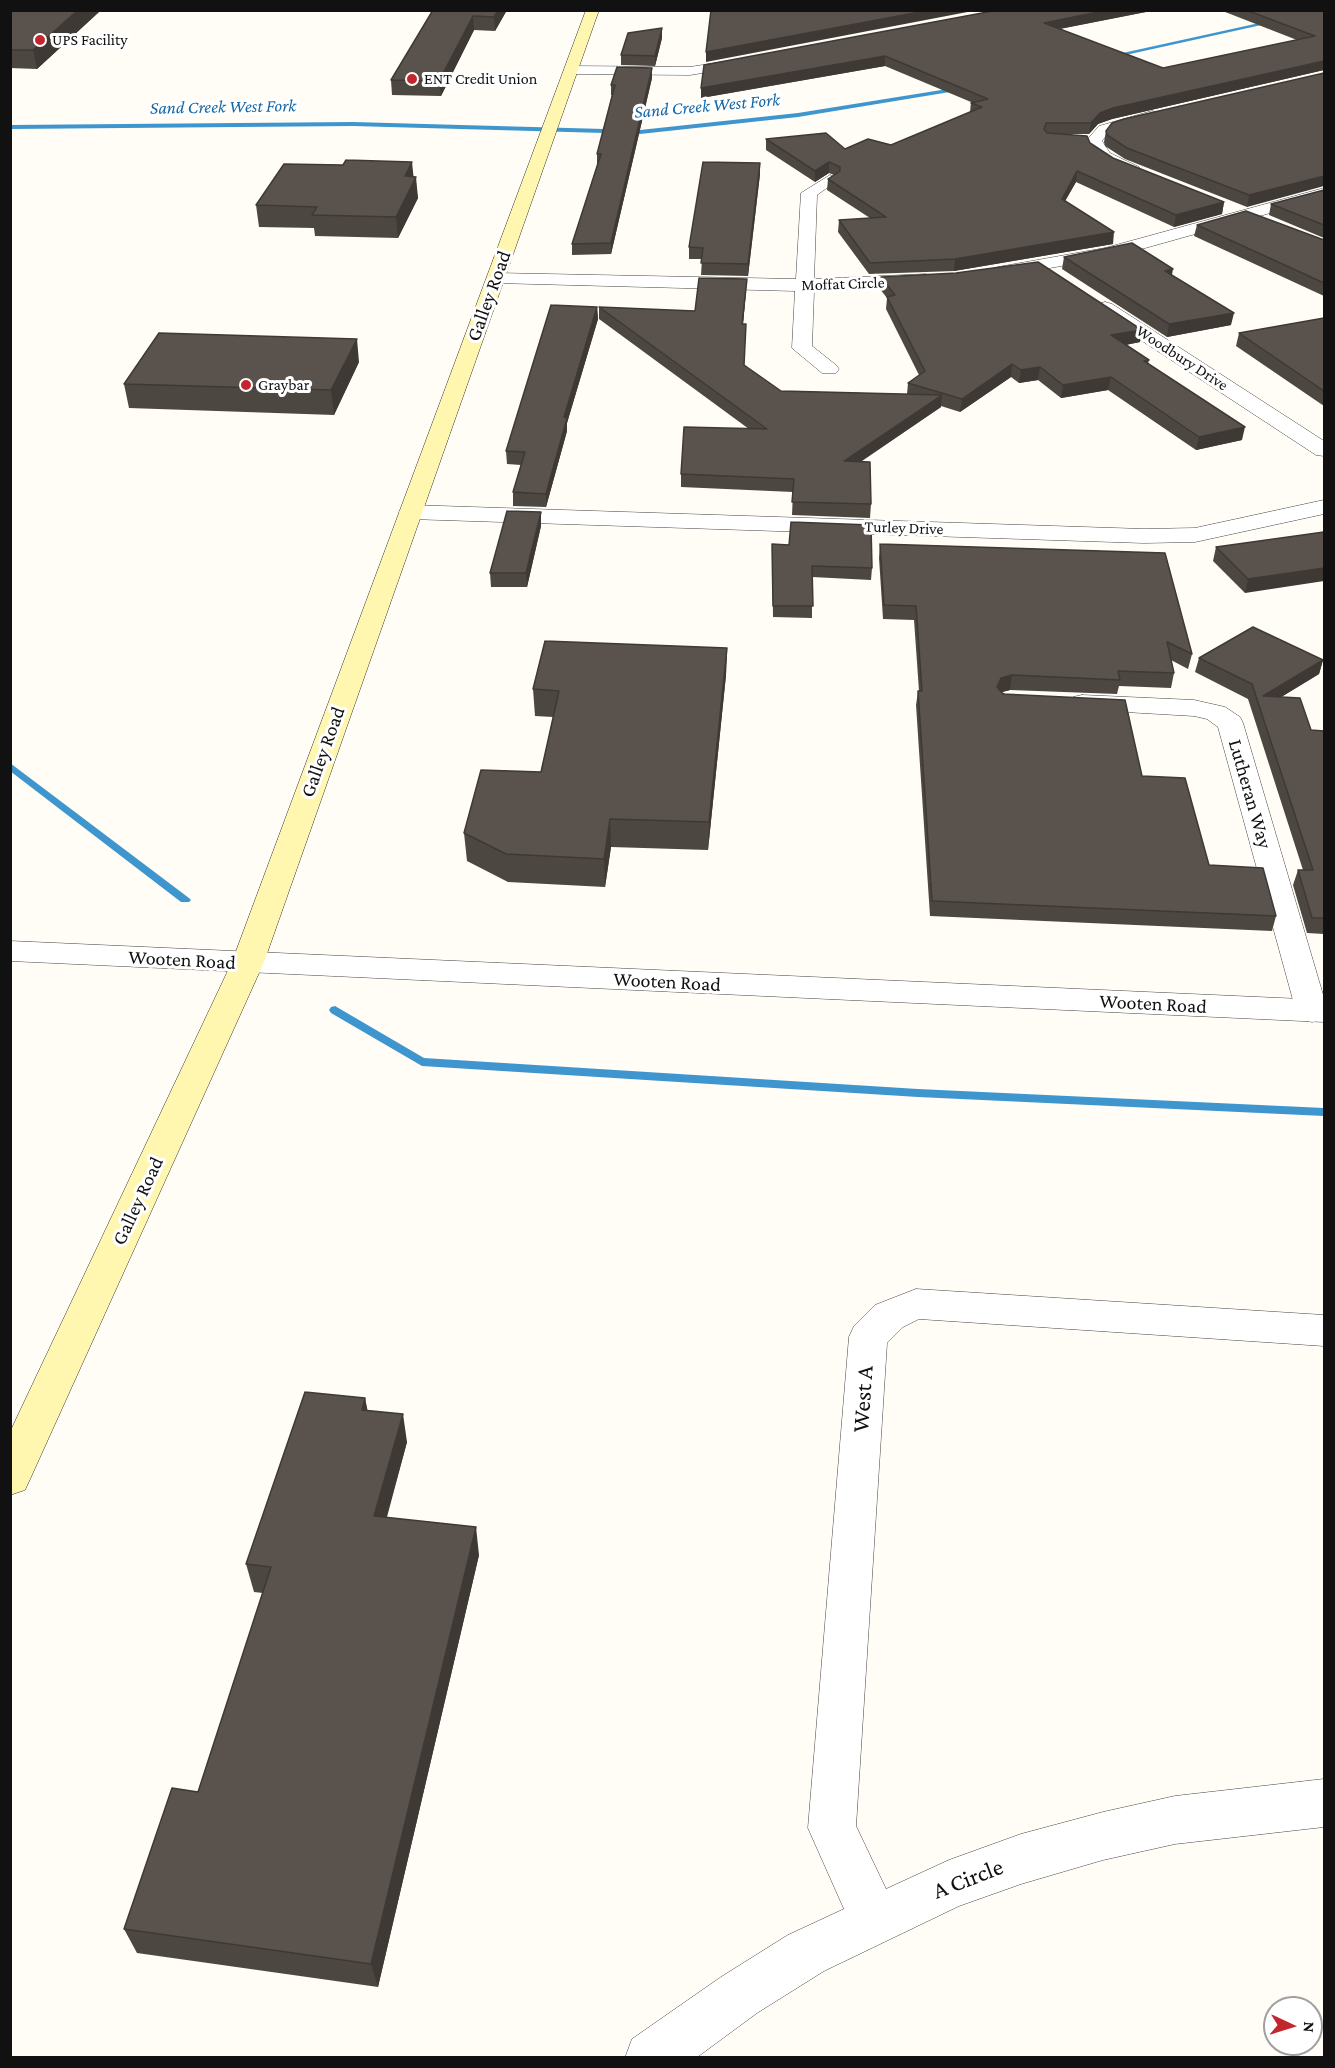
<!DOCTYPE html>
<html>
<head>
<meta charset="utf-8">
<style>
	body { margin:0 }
	#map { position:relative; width:1335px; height:2068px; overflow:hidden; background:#fffdf5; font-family:"Crimson Pro",serif }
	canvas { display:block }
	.frame { position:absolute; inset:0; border:12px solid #111; pointer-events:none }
	.north { position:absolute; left:1263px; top:1996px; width:60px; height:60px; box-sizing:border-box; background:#fff; border:2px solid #a0a0a0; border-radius:50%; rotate:94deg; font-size:16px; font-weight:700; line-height:24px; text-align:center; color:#111 }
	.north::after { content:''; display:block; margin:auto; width:21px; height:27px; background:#c4262e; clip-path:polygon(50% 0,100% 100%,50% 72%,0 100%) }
</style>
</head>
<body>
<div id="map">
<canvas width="1335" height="2068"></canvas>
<div class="frame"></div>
<div class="north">N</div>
</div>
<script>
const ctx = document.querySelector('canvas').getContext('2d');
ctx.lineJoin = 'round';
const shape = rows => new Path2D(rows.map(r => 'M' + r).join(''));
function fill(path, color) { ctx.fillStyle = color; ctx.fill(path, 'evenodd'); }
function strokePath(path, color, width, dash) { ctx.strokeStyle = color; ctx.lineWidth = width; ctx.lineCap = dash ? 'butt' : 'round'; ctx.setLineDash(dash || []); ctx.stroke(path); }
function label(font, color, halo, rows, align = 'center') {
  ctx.font = font + ' "Crimson Pro",serif'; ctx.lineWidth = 6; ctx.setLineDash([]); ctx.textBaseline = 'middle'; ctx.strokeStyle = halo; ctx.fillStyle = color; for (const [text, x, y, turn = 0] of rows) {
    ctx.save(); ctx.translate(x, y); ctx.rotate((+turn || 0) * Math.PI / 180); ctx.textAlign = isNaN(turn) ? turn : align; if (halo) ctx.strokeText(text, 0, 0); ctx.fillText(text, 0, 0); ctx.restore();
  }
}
fill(shape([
	[1273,20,1275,22,1112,58,1109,56,1273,20],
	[960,87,962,90,798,117,640,134,353,126,10,129,10,125,353,122,640,130,798,113,960,87],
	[10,763,189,898,191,900,189,902,181,902,10,771,10,763],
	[335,1006,424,1058,918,1089,1324,1108,1324,1116,918,1097,422,1066,331,1013,329,1010,331,1007,335,1006]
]), '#3f96cf');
const minor = shape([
	[747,58,752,59,752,65,690,75,571,74,564,70,571,66,690,67,747,58],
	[1152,111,1157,113,1160,116,1157,119,1109,132,1102,141,1110,153,1139,167,1141,170,1139,173,1127,173,1098,159,1088,149,1086,141,1099,126,1152,111],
	[830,175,838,180,817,195,814,279,926,274,935,280,926,286,814,291,812,346,836,365,839,369,836,373,822,373,792,348,795,291,496,283,487,278,496,273,796,279,801,193,830,175],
	[1324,188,1324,198,1113,257,998,277,989,272,998,267,1105,248,1324,188],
	[1105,302,1112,304,1324,441,1324,456,1316,455,1098,312,1096,308,1098,304,1105,302],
	[1324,500,1324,514,1195,542,1144,543,410,519,402,517,399,512,402,507,410,505,1144,529,1195,528,1324,500],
	[1082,695,1194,700,1225,707,1240,717,1243,723,1324,998,1324,1019,1312,1022,1300,1019,1296,1011,1218,727,1207,719,1194,716,1073,709,1069,703,1073,697,1082,695],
	[916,1289,1324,1315,1324,1346,919,1319,903,1327,887,1343,856,1826,886,1889,949,1860,1021,1834,1103,1812,1175,1796,1324,1779,1324,1827,1175,1844,1103,1860,1021,1884,959,1906,824,1971,757,2013,696,2058,625,2058,632,2039,721,1977,788,1935,844,1909,808,1828,849,1337,854,1326,875,1305,916,1289]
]);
const tertiary = shape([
	[10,941,1324,1000,1324,1022,10,961,10,941]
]);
const secondary = shape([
	[586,10,599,10,264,962,31,1477,25,1490,10,1495,10,1432,232,962,586,10]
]);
strokePath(minor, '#444', 1);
strokePath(tertiary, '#444', 1);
strokePath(secondary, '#333', 1);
fill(minor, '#fff');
fill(tertiary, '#fff');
fill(secondary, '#fff6b0');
fill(shape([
	[10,10,99,10,99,12,37,69,10,68],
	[433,10,507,10,495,31,474,30,441,96,392,95,391,80],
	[998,10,1156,10,1060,29,1163,68,1297,40,1220,10,1324,10,1324,70,1112,119,1098,124,1089,134,1059,134,1090,143,1113,158,1224,202,1222,214,1174,227,1076,182,1065,201,1113,244,954,271,869,274,838,232,839,220,870,218,827,190,828,179,834,175,829,173,815,182,766,150,766,139,845,149,891,145,970,112,971,102,885,66,701,98],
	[662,38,655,66,621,65,621,55],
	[1324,73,1247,207,1125,159,1105,146,1104,142,1106,131],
	[652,78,611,254,572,255,572,244,597,165,597,154,612,95,611,95,611,85],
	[760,174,748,276,701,275,702,259,689,259,689,247],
	[414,177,418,198,398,238,315,236,314,228,259,227,256,205],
	[1324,190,1324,238,1269,215,1271,204],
	[1197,225,1324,240,1324,296,1194,236],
	[1064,257,1172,275,1231,325,1167,337,1062,269],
	[881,277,1140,342,1126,345,1149,360,1148,364,1242,440,1196,450,1108,390,1061,398,1038,380,1019,383,1011,377,960,412,941,406,941,407,861,461,871,504,870,518,792,515,793,492,681,487,681,474,749,429,599,319,599,307,695,311,746,291,743,324,744,365,781,391,907,394,908,383,919,375,886,309,887,298,880,289],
	[597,307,598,319,567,423,567,431,546,507,513,506,513,492,521,465,507,464,506,451],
	[1324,318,1324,406,1236,346,1239,333],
	[359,362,334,415,129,408,124,384],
	[541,512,541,526,527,587,491,587,490,573],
	[1324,535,1245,593,1213,561,1216,547],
	[772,544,789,545,872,568,871,580,812,577,812,618,773,617],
	[880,544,1165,553,1192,654,1188,669,1171,660,1174,673,1171,688,1119,686,1117,694,1010,690,1002,692,1142,776,1209,865,1276,916,1272,931,930,916,916,705,918,691,919,691,914,620,883,619,879,558],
	[727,648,726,675,708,850,611,847,605,887,508,882,467,861,464,833,541,772,553,717,535,716,533,689],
	[1199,658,1323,660,1319,674,1281,697,1311,730,1324,731,1324,934,1307,933,1293,885,1298,870,1303,870,1248,699,1195,672],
	[365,1398,367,1410,407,1442,387,1517,479,1555,378,1987,137,1953,124,1929,198,1792,263,1593,254,1592,246,1564]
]), '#4d4742');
fill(shape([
	[78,10,99,10,99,12,37,69,33,50],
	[498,10,507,10,495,31,494,17],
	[930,10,978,10,706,62,706,52],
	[1108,10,1156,10,1043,32,1044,23],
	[473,16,474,30,441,96,439,81],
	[662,28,662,38,655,66,655,56],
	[885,56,885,66,701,98,701,88],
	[1324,61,1324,70,1112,119,1098,124,1089,134,1091,123,1100,113,1113,108],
	[652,68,652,78,611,254,611,243],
	[412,162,414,181,416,177,418,198,398,238,396,217,405,176],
	[829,162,829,173,815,182,815,171],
	[760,163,760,174,748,276,748,264],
	[1077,171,1076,182,1060,210,1062,199],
	[1324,176,1324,186,1247,207,1249,195],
	[1224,202,1222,214,1174,227,1176,215],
	[1114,232,1113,244,954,271,955,259],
	[1173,269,1171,281,1165,271],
	[747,279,746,291,742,336,742,324],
	[597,307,598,319,567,423,567,431,546,507,546,494,564,417],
	[1234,313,1231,325,1167,337,1169,324],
	[1142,330,1140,342,1109,348,1111,335],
	[357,339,359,362,334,415,331,390],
	[1012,364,1011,377,960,412,962,399],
	[1040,367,1038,380,1019,383,1021,370],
	[1111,377,1108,390,1061,398,1063,385],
	[942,395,941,407,843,474,844,461],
	[1245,427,1242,440,1196,450,1199,437],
	[541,512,541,526,527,587,526,573],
	[1324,568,1324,581,1245,593,1248,579],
	[727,648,726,675,708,850,709,822],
	[1323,660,1319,674,1260,710,1263,696],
	[1012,675,1010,690,999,693,997,687,1001,678],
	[610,819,611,847,605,887,604,859],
	[365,1398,371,1427,362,1410],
	[403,1414,407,1442,379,1544,374,1516],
	[476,1527,479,1555,378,1987,371,1964]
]), '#3f3936');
const building = shape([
	[10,10,78,10,33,50,10,50,10,10],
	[433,10,498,10,494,17,473,16,439,81,391,80,433,10],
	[711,10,930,10,706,52,711,10],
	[998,10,1108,10,1044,23,1163,68,1315,36,1246,10,1324,10,1324,61,1113,108,1100,113,1091,123,1046,123,1044,129,1047,133,1087,136,1090,143,1113,158,1224,202,1176,215,1077,171,1062,199,1114,232,955,259,870,263,839,220,886,217,828,179,840,171,840,167,829,162,815,171,766,139,826,133,845,149,868,139,891,145,982,107,971,103,988,99,885,56,701,88,704,65,998,10],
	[662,28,655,56,621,55,628,33,662,28],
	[617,67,652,68,611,243,572,244,601,154,597,154,615,85,611,85,617,67],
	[1324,73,1324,176,1249,195,1127,148,1107,135,1106,131,1112,123,1124,119,1324,73],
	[346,160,412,162,405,176,416,177,396,217,312,215,317,207,256,205,284,164,343,165,346,160],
	[703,162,760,163,748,264,701,263,703,248,689,247,703,162],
	[1324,190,1324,225,1271,204,1324,190],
	[1246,211,1324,240,1324,283,1197,225,1246,211],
	[1132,243,1173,269,1165,271,1234,313,1169,324,1064,257,1132,243],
	[1038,262,1142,330,1111,335,1149,360,1144,361,1245,427,1199,437,1111,377,1063,385,1040,367,1021,370,1012,364,962,399,908,383,925,371,887,297,895,295,881,277,956,273,1038,262],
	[699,278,747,279,742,324,746,324,744,365,781,391,942,395,844,461,870,462,871,504,792,502,794,479,681,474,684,427,767,429,599,307,695,311,699,278],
	[551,305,597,307,564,417,567,418,546,494,513,492,525,452,506,451,551,305],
	[1324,318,1324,391,1239,333,1324,318],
	[159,333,357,339,331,390,124,384,159,333],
	[507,511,541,512,526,573,490,573,507,511],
	[791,522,871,525,872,568,812,566,813,606,773,606,772,544,789,545,791,522],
	[1324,532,1324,568,1248,579,1216,547,1324,532],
	[880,544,1165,553,1192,654,1167,642,1174,673,1118,671,1120,680,1012,675,1001,678,997,687,1003,694,1125,700,1142,776,1185,778,1209,865,1263,868,1276,916,932,901,918,691,922,691,916,606,884,605,880,544],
	[1253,627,1323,660,1263,696,1300,698,1311,730,1324,731,1324,918,1312,918,1298,870,1313,870,1252,684,1199,658,1253,627],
	[545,641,727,648,709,822,610,819,604,859,506,854,464,833,481,770,541,772,559,691,533,689,545,641],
	[305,1392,365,1398,362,1410,403,1414,374,1516,476,1527,371,1964,124,1929,172,1788,198,1792,271,1567,246,1564,305,1392]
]);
fill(building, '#5a524d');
strokePath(building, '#3f3936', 1.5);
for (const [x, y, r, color] of [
	[40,40,6,"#c4262e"],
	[412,79,6,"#c4262e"],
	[246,385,6,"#c4262e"]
]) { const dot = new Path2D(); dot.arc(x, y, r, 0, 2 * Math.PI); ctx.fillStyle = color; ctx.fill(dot); strokePath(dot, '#fff', 2); }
label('16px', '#111', '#fff', [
	["UPS Facility",52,40],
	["ENT Credit Union",424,79],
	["Graybar",258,385]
], 'left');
label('16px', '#111', '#fff', [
	["Moffat Circle",843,284,-2],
	["Woodbury Drive",1182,358,33],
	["Turley Drive",904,528,2]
]);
label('italic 18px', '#1768a6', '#fff', [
	["Sand Creek West Fork",707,106,-5],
	["Sand Creek West Fork",223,107,-1]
]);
label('20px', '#111', '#fff', [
	["Galley Road",489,296,-70],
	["Galley Road",323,752,-70],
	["Lutheran Way",1250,794,74],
	["Wooten Road",182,960,3],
	["Wooten Road",667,982,3],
	["Wooten Road",1153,1004,3],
	["Galley Road",138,1201,-65]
]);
label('24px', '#111', '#fff', [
	["West A",863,1399,-86],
	["A Circle",968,1879,-21]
]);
</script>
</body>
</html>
